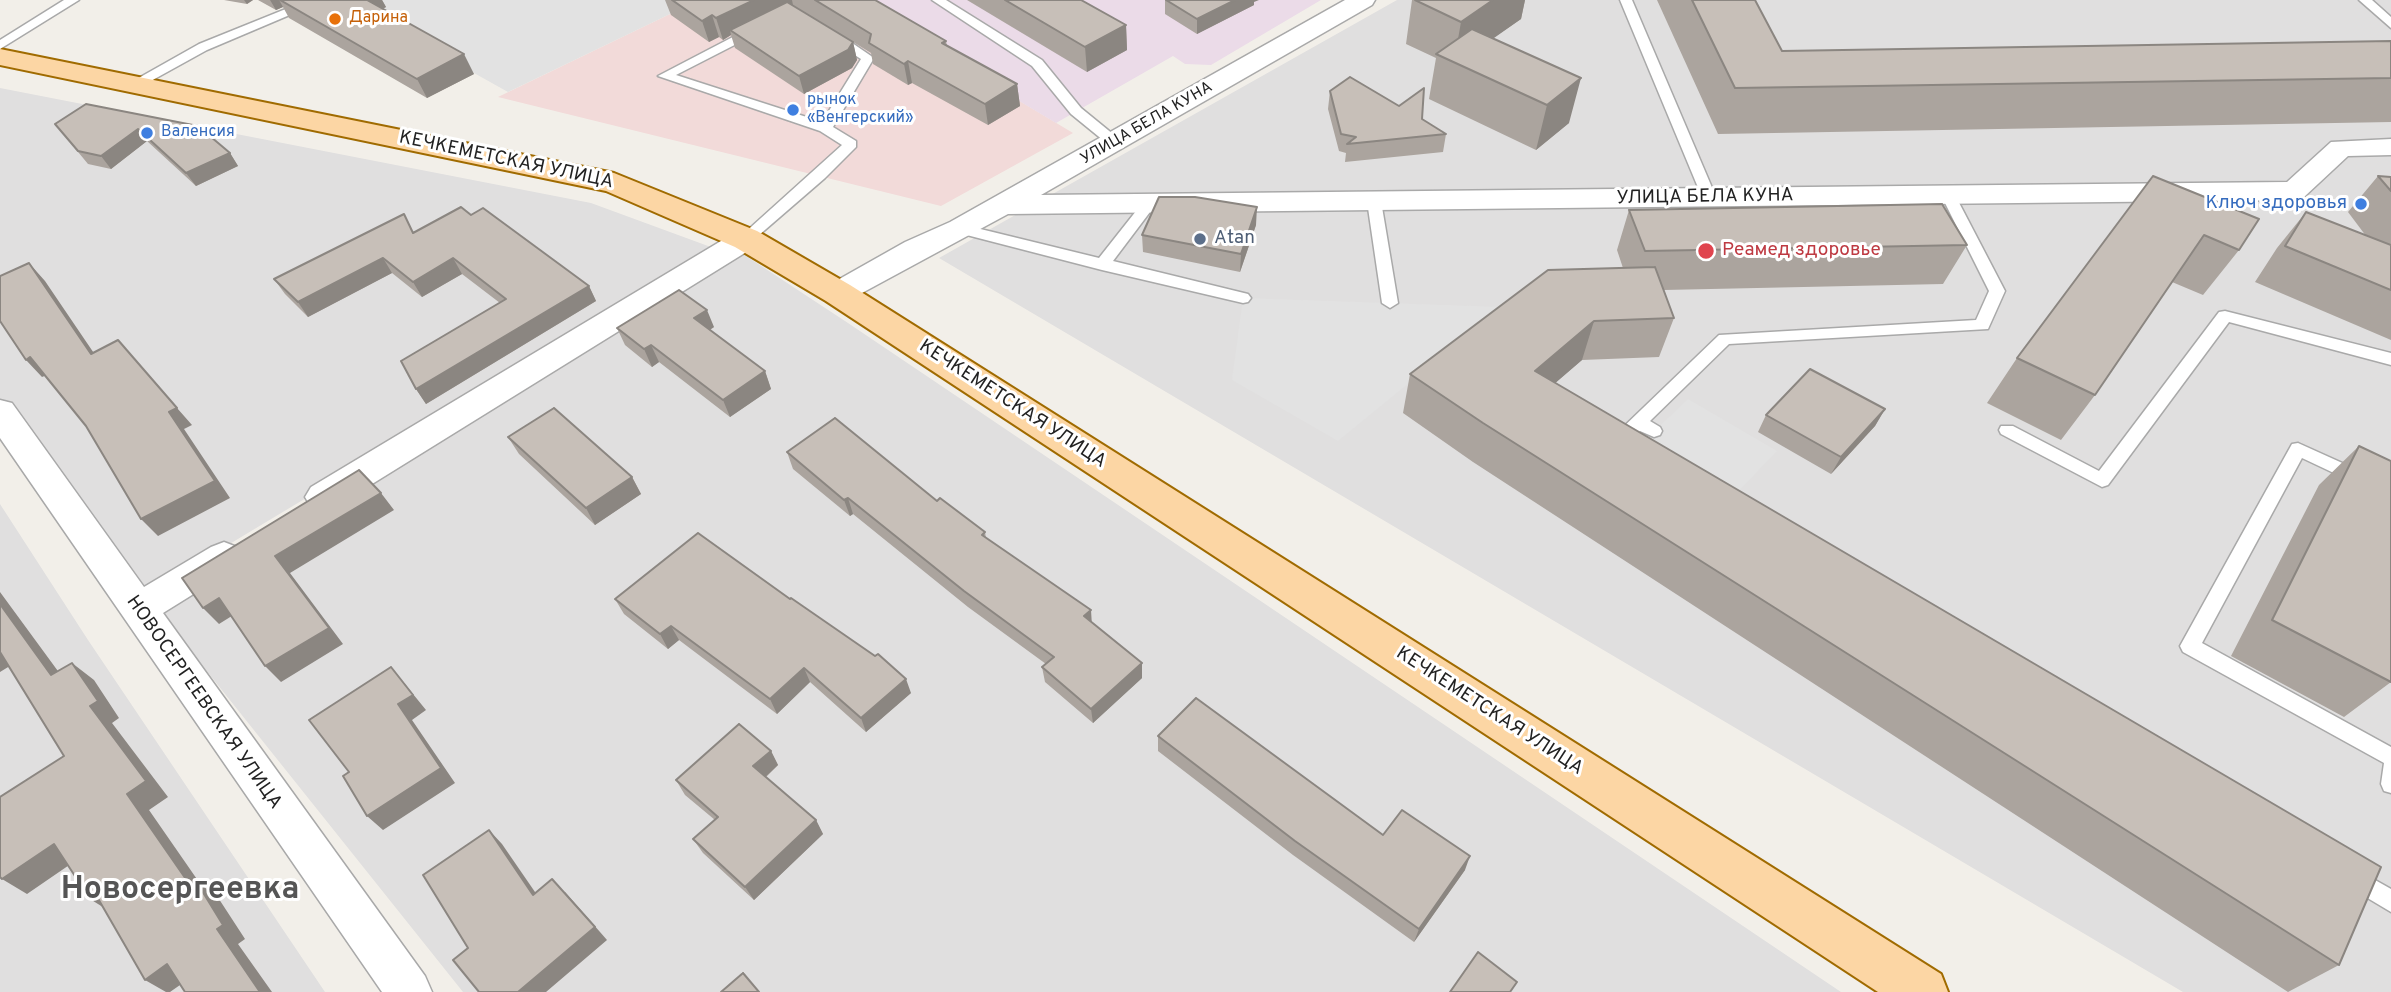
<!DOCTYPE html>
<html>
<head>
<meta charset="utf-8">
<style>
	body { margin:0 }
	canvas { display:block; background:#f2efe9 }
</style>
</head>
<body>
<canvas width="2391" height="992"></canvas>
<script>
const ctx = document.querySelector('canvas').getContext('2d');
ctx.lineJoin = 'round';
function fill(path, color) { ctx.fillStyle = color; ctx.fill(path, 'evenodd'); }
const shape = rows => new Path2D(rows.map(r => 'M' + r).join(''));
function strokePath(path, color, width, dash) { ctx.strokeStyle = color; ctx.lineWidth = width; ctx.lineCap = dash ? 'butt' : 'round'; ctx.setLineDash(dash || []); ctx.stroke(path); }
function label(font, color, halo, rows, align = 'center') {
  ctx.font = font + ' Overpass,sans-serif'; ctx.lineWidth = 6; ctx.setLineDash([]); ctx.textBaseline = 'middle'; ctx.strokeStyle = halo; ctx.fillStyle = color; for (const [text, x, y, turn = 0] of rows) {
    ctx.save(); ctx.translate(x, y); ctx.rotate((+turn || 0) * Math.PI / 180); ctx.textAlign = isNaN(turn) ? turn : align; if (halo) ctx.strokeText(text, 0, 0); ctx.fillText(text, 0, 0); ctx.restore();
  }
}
fill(shape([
	[1397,0,2391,0,2391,992,2183,992,939,258],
	[0,88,591,203,719,250,143,596,0,402],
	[743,254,848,323,1841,992,463,992,154,605],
	[0,504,88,640,325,992,0,992]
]), '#e0dfdf');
fill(shape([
	[699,0,851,0,1073,133,941,206,498,97]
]), '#f2dad9');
fill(shape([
	[851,0,1321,0,1211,65,1185,64,1173,56,1056,123]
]), '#ebdbe8');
fill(shape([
	[373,0,699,0,508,92,370,15],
	[1243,298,1502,307,1338,441,1232,380],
	[1688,399,1777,451,1737,493,1647,438]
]), '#e2e2e2');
const service = shape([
	[64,0,79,0,0,49,0,40,64,0],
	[308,0,325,0,207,50,140,87,135,88,128,84,199,44,308,0],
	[932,0,946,0,1042,60,1081,108,1119,139,1119,145,1109,145,1071,114,1032,66,932,0],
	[1620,0,1632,0,1716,197,1714,200,1704,200,1702,197,1620,0],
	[2359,0,2372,0,2391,17,2391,28,2359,0],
	[752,27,758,31,756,34,676,75,822,122,861,59,831,40,831,34,839,34,874,58,833,127,856,141,856,147,825,178,751,242,746,244,741,242,739,239,741,236,842,145,820,131,658,76,752,27],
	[1948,190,1955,195,2005,291,1988,329,1729,344,1650,421,1660,427,1662,431,1660,435,1654,437,1640,431,1635,436,1638,441,1636,445,1630,447,1617,441,1615,437,1617,433,1719,335,1976,320,1989,291,1941,195,1948,190],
	[1374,196,1381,201,1398,303,1390,308,1382,303,1367,201,1374,196],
	[1149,199,1156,204,1113,261,1248,294,1251,298,1248,302,1243,303,1102,270,955,232,953,229,960,224,1099,258,1144,201,1149,199],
	[2225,311,2391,353,2391,365,2229,322,2108,485,2102,487,2001,434,1999,430,2001,426,2013,426,2099,471,2219,312,2225,311],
	[2298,443,2391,485,2391,500,2302,458,2202,643,2391,747,2391,793,2384,791,2381,784,2384,763,2183,652,2180,646,2292,444,2298,443],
	[2352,867,2391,889,2391,912,2344,884,2341,877,2344,870,2352,867]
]);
const minor = shape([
	[1345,0,1375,0,1372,5,1041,195,2287,182,2331,142,2391,139,2391,155,2348,156,2304,197,2294,200,1008,214,849,300,838,303,827,300,823,293,827,286,905,242,950,222,1345,0],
	[746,229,756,232,761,239,756,246,335,507,323,511,311,507,305,497,311,487,736,232,746,229],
	[0,400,12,403,144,587,211,547,224,542,237,547,242,557,237,567,163,613,425,976,432,992,382,992,0,438,0,400]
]);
const primary = shape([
	[0,49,614,173,757,231,850,285,1941,974,1948,992,1878,992,826,301,735,247,606,191,0,65,0,49]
]);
strokePath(service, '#a9a9a9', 3);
strokePath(minor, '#a9a9a9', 3);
strokePath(primary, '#a06b00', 4);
fill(service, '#fff');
fill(minor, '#fff');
fill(primary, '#fcd6a4');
fill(shape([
	[224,0,253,0,247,4],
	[258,0,382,0,386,7,383,9,474,74,427,98,289,18,283,7,276,10],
	[665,0,875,0,946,41,947,46,1017,84,1020,106,988,125,912,83,908,85,873,64,871,53,793,5,853,42,857,60,852,68,804,94,735,48,731,35,723,40,719,37,709,42,671,15],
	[967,0,1081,0,1126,25,1127,50,1087,72],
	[1165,0,1254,2,1254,5,1197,34,1165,14],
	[1412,0,1525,0,1521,19,1493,38,1569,123,1536,150,1429,99,1436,58,1406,44],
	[1657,0,1755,0,1782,51,2391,41,2391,122,1718,134],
	[1330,91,1422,119,1446,134,1443,152,1345,162,1346,153,1339,151,1328,109],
	[86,104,230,153,238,166,196,186,147,141,111,169,88,164,55,124],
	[2153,176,2239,250,2203,295,2172,282,2095,395,2061,440,1987,403,2017,358],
	[2378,176,2391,177,2391,340,2255,282,2277,248,2306,212,2366,236,2348,212],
	[1629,210,1967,245,1943,284,1664,290,1674,318,1659,357,1582,360,1555,383,2339,965,2288,992,1473,462,1403,413,1410,374,1623,268,1617,250],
	[471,215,589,286,596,301,426,404,416,389,500,303,462,274,422,297,392,273,308,317,285,294,274,279],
	[1256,225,1240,272,1143,252,1142,235],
	[714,327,710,330,765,371,771,389,730,417,659,362,652,367,625,345,617,328],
	[1885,409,1875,426,1831,474,1758,432,1766,415],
	[508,437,632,477,641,494,595,525,519,454],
	[2359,446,2391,682,2344,717,2231,656,2319,485],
	[787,452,937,501,985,532,986,538,1142,663,1142,678,1093,723,1045,682,1042,667,1046,664,968,607,853,514,850,516,793,469],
	[615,599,911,693,866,732,810,682,777,714,679,640,668,649,624,614],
	[1158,736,1383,835,1465,870,1414,942,1293,855,1158,751],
	[771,751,778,765,766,777,816,820,823,834,754,900,703,853,693,839,715,820,685,795,676,780]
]), '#aba49e');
fill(shape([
	[244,0,253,0,247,4],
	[270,0,279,0,283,7,276,10],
	[362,0,382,0,386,7,370,15],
	[754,0,792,0,793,5,730,30,731,35,723,40,716,18],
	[1235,0,1259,0,1254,2,1254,5,1197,34,1197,19],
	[1493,0,1525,0,1521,19,1457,64,1454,62,1461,22],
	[712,15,719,37,709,42,702,21],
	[1126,25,1127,50,1087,72,1085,47],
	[853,42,857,60,852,68,804,94,799,76],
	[464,54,474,74,427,98,417,79],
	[908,61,912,83,908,85,904,64],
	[1581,78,1569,123,1536,150,1547,105],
	[1017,84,1020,106,988,125,985,104],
	[138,129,147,141,111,169,101,156],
	[230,153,238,166,196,186,186,173],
	[1257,207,1256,225,1240,272,1241,254],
	[383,258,392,273,308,317,298,302],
	[453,258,462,274,422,297,413,282],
	[29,263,45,281,106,371,91,354],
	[589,286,596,301,426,404,416,389],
	[707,310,714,327,701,335,694,318],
	[1594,321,1582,360,1524,410,1535,371],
	[651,345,659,362,652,367,644,349],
	[30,357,47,375,42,377,26,360],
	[765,371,771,389,730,417,723,400],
	[177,408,192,425,184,429,230,498,158,536,141,519,169,412],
	[1885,409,1875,426,1831,474,1841,457],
	[632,477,641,494,595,525,586,508],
	[381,493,394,510,290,573,343,644,281,682,265,666,275,556],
	[848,498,853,514,850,516,844,500],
	[0,592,74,693,51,675,0,604],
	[219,598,235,614,219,624,203,608],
	[1091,610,1092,626,1084,616],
	[671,626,679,640,668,649,660,634],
	[0,647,18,661,0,672],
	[72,663,94,680,119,718,112,723,168,797,149,810,201,885,217,896,245,939,238,944,272,992,260,992,217,929,190,885,127,794],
	[1142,663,1142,678,1093,723,1091,709],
	[391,667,426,710,412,720,455,783,383,830,367,816,398,704],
	[804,668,810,682,777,714,770,699],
	[906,679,911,693,866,732,861,718],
	[771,751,778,765,761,781,753,766],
	[816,820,823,834,754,900,745,887],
	[489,830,502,844,546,908,533,895],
	[54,844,78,859,27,894,2,879],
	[1470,856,1465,870,1414,942,1419,929],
	[565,892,607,940,546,992,518,992],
	[96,895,114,914,90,899],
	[167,964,190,978,170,992,166,992,145,980]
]), '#8b8681');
const building = shape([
	[280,0,367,0,464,54,417,79,280,0],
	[672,0,754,0,716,18,712,15,702,21,672,0],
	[815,0,875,0,946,41,942,43,1017,84,985,104,908,61,904,64,869,43,871,34,815,0],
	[1005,0,1081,0,1126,25,1085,47,1005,0],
	[1166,0,1235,0,1197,19,1166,0],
	[1415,0,1493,0,1461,22,1415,0],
	[1692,0,1755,0,1782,51,2391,41,2391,78,1735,88,1692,0],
	[787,2,853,42,848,50,799,76,730,30,787,2],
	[1472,29,1581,78,1547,105,1436,54,1472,29],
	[1350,77,1399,106,1424,88,1422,119,1446,134,1347,144,1356,137,1341,134,1330,91,1350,77],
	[86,104,198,126,230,153,186,173,138,129,101,156,78,151,55,124,86,104],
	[2153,176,2259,219,2239,250,2204,235,2095,395,2017,358,2153,176],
	[2378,176,2391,177,2391,191,2378,176],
	[1159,197,1195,197,1257,207,1241,254,1142,235,1159,197],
	[1942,204,1967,245,1645,251,1629,210,1942,204],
	[461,207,471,215,483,208,589,286,416,389,401,361,506,299,453,258,413,282,383,258,298,302,274,279,404,214,413,233,461,207],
	[2306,212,2391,245,2391,290,2285,246,2306,212],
	[29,263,91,354,118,340,177,408,169,412,215,481,141,519,86,426,30,357,26,360,0,321,0,276,29,263],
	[1655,267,1674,318,1594,321,1535,371,2381,867,2339,965,1483,423,1410,374,1548,270,1655,267],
	[679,290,707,310,694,318,765,371,723,400,651,345,644,349,617,328,679,290],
	[1810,369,1885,409,1841,457,1766,415,1810,369],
	[554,408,632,477,586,508,508,437,554,408],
	[835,418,937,501,940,498,985,532,982,535,1091,610,1084,616,1142,663,1091,709,1042,667,1054,657,964,591,848,498,844,500,787,452,835,418],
	[2359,446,2391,461,2391,682,2272,620,2359,446],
	[359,470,381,493,275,556,329,628,265,666,219,598,203,608,182,578,359,470],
	[698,533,790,599,791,598,875,656,878,654,906,679,861,718,804,668,770,699,671,626,660,634,615,599,698,533],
	[0,604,51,675,72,663,98,701,90,706,146,781,127,794,190,885,196,881,223,925,217,929,260,992,185,992,167,964,145,980,96,895,90,899,54,844,2,879,0,877,0,797,64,756,0,652,0,604],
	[391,667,413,695,398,704,441,768,367,816,343,776,349,772,309,720,391,667],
	[1196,698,1383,835,1402,810,1470,856,1419,929,1295,841,1158,736,1196,698],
	[739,724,771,751,753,766,816,820,745,887,693,839,718,817,676,780,739,724],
	[489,830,533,895,552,879,595,927,518,992,479,992,453,960,468,948,423,875,489,830],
	[1478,952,1517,982,1510,992,1450,992,1478,952],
	[743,973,759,992,721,992,743,973]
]);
fill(building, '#c7bfb8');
strokePath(building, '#8b8681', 2);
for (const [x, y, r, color] of [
	[335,19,7,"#e8710a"],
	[793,110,7,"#3f7fe0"],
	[147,133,7,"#3f7fe0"],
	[2361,204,7,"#3f7fe0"],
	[1200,239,7,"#5c6f8a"],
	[1706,251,9,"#e0444e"]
]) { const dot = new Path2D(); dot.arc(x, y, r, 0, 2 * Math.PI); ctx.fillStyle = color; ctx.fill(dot); strokePath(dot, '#fff', 2.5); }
label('16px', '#c56008', '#fff', [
	["Дарина",349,19]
], 'left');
label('16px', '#366cbe', '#fff', [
	["рынок",807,101],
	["«Венгерский»",807,119],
	["Валенсия",161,133]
], 'left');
label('16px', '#222', '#fff', [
	["УЛИЦА БЕЛА КУНА",1147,124,-30]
]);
label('19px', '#222', '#fff', [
	["КЕЧКЕМЕТСКАЯ УЛИЦА",506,161,12],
	["УЛИЦА БЕЛА КУНА",1705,198,-1],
	["КЕЧКЕМЕТСКАЯ УЛИЦА",1012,405,33],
	["НОВОСЕРГЕЕВСКАЯ УЛИЦА",203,703,55],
	["КЕЧКЕМЕТСКАЯ УЛИЦА",1489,712,33]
]);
label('19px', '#366cbe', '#fff', [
	["Ключ здоровья",2347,204]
], 'right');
label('19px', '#4e5e75', '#fff', [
	["Аtan",1214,239]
], 'left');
label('19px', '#be3a42', '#fff', [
	["Реамед здоровье",1722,251]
], 'left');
label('bold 32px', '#555', '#fff', [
	["Новосергеевка",180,892]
]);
</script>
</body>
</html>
